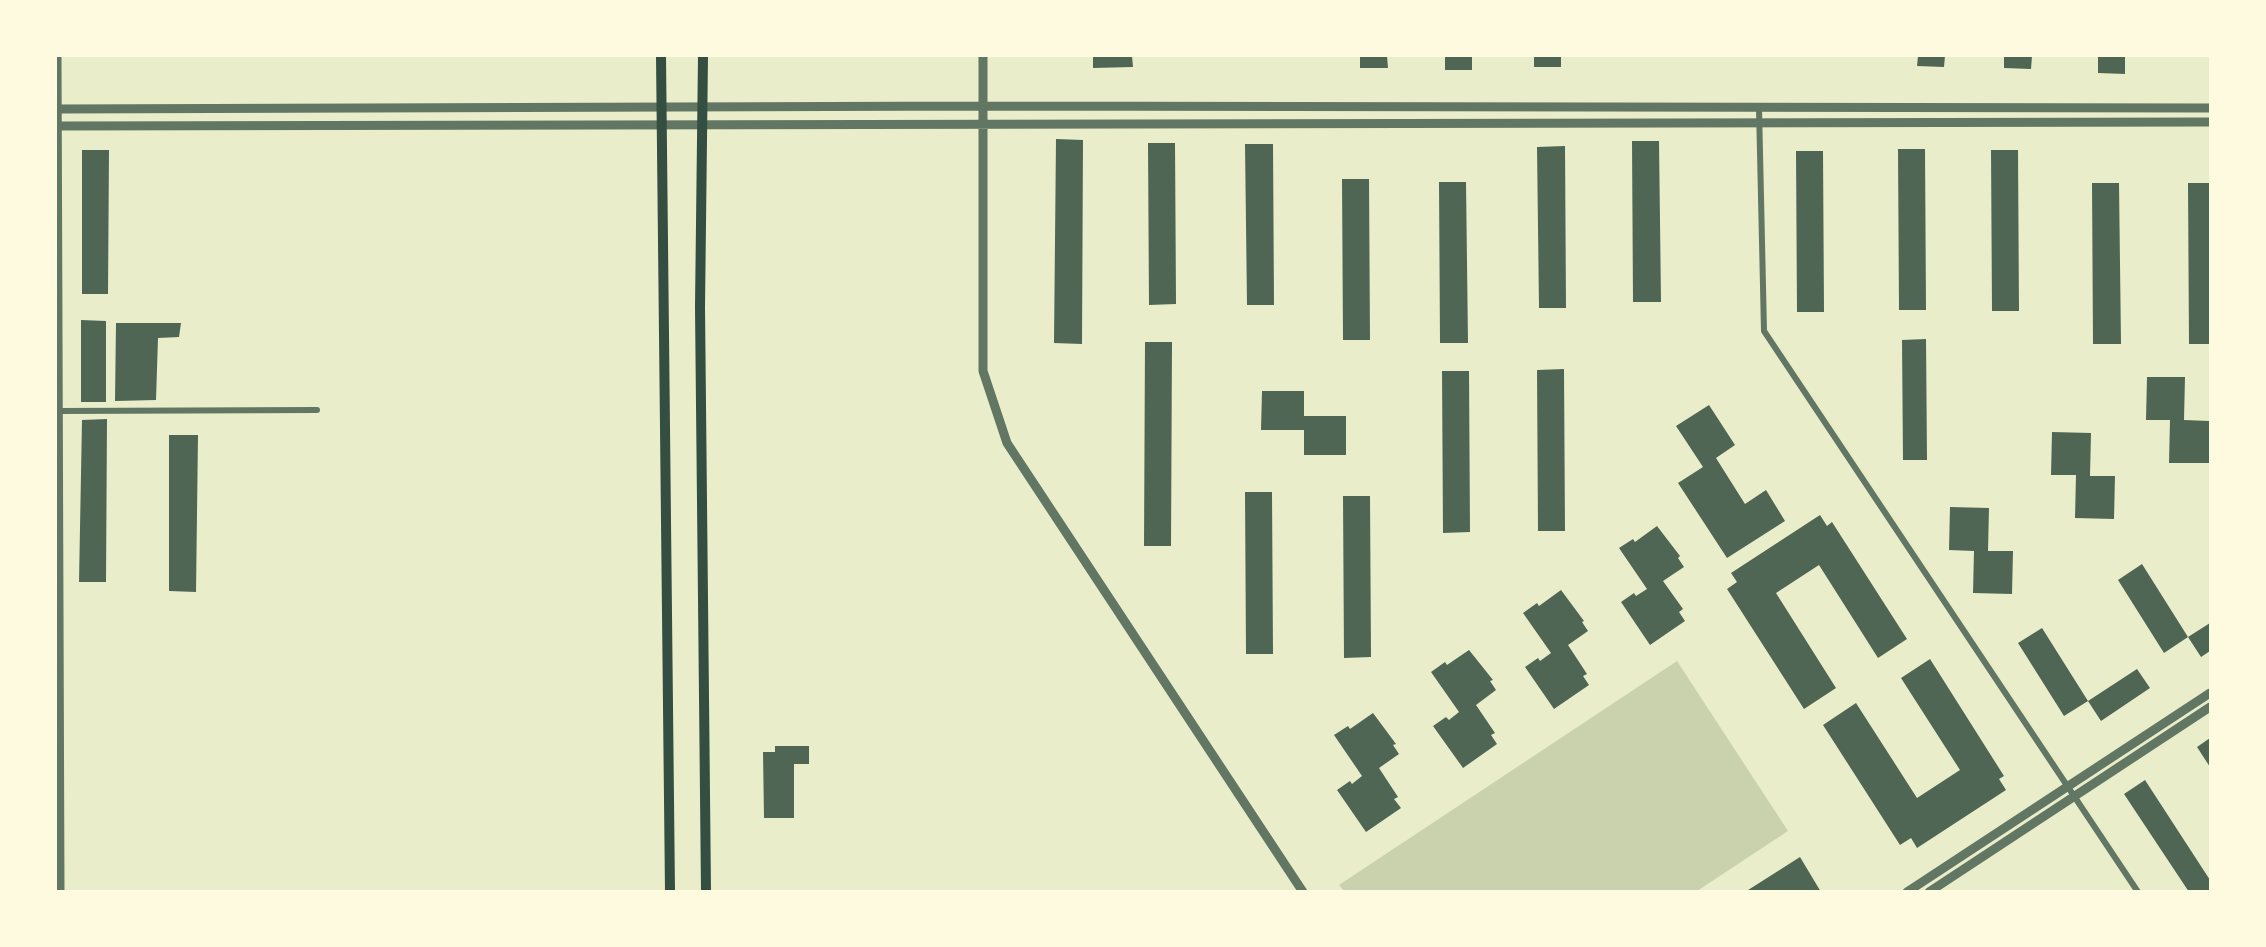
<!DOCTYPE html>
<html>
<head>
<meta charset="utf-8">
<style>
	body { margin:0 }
	#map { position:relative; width:2266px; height:947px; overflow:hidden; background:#e9edc9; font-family:Literata,serif }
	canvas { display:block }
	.frame { position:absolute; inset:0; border:57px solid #fefae0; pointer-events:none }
</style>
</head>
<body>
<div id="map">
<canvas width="2266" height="947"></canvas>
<div class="frame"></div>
</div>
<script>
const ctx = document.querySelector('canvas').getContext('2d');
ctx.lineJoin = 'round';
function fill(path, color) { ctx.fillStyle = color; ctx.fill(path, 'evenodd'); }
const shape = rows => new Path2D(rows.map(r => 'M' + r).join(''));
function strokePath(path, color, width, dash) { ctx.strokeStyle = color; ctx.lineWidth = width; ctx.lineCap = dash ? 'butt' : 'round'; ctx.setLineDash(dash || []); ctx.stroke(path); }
fill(shape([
	[1677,661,1788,831,1697,891,1344,891,1339,885]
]), '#cad2ad');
fill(shape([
	[1093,56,1132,56,1133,67,1093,68],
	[1360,56,1387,56,1388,68,1360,68],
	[1445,56,1472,56,1472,70,1445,70],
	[1534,56,1561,56,1561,67,1534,67],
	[1918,56,1945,56,1944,67,1917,66],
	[2004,56,2032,56,2031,69,2004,68],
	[2098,56,2125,56,2125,74,2098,73],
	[1056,139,1083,140,1082,344,1054,343],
	[1632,141,1659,141,1661,302,1633,302],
	[1148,143,1175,143,1176,304,1149,305],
	[1245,144,1273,144,1274,305,1247,305],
	[1565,146,1566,308,1539,308,1537,147],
	[1898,149,1925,149,1926,310,1899,310],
	[82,150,109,150,108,294,82,294],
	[1991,150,2018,150,2019,311,1992,311],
	[1796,151,1823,151,1824,312,1797,312],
	[1342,179,1369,179,1370,340,1343,340],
	[1439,182,1466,182,1468,343,1440,343],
	[2092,183,2119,183,2121,344,2093,344],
	[2188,183,2210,183,2210,344,2189,344],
	[81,320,106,321,106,402,81,402],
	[116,323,181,323,179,337,158,338,156,400,115,401],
	[1926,339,1927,460,1903,460,1902,340],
	[1145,342,1172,342,1171,546,1144,546],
	[1564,369,1565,531,1538,531,1537,370],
	[1442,371,1469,371,1470,532,1443,533],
	[2147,377,2185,377,2184,420,2209,421,2209,463,2169,463,2170,420,2146,420],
	[1262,391,1304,391,1304,416,1346,416,1346,455,1304,455,1304,430,1261,430],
	[1709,405,1735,445,1716,458,1745,504,1766,490,1785,521,1727,558,1678,483,1703,467,1676,426],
	[107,419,106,582,79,582,82,420],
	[2052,432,2091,433,2090,476,2115,476,2114,519,2075,518,2076,475,2051,475],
	[169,435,198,435,196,592,169,591],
	[1245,492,1272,492,1273,654,1246,654],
	[1343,496,1370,496,1371,657,1344,658],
	[1950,507,1989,508,1988,551,2013,551,2012,594,1973,593,1974,551,1949,550],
	[1820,515,1827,526,1832,522,1907,639,1878,658,1819,565,1776,593,1836,688,1804,709,1727,589,1737,582,1731,573],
	[1657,526,1680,556,1678,558,1684,567,1663,581,1683,609,1679,612,1685,621,1650,645,1621,602,1634,593,1636,596,1647,589,1619,548,1633,539,1635,542],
	[2142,564,2188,637,2164,653,2118,580],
	[1561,590,1584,621,1582,622,1588,631,1568,645,1587,674,1583,676,1589,685,1554,709,1525,667,1538,658,1540,661,1551,653,1523,613,1537,603,1539,606],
	[2210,623,2210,651,2201,657,2188,637],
	[2042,628,2088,701,2064,716,2018,643],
	[1469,650,1493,680,1490,681,1496,690,1476,705,1495,733,1491,735,1497,744,1463,768,1433,726,1446,717,1449,720,1459,712,1431,672,1445,662,1447,665],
	[1930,659,2004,776,1999,779,2006,790,1917,848,1911,838,1900,845,1823,725,1856,703,1917,798,1960,770,1901,678],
	[2137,669,2150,688,2101,721,2088,701],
	[1373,713,1396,744,1393,745,1399,754,1379,768,1398,797,1394,799,1401,808,1366,832,1337,790,1350,781,1352,784,1362,776,1334,735,1348,726,1350,729],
	[2210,738,2210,767,2197,747],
	[775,746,809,746,809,764,794,764,794,818,764,818,763,752,775,752],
	[2145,780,2210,880,2210,892,2189,892,2124,794],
	[1800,857,1821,892,1745,892]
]), '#4f6655');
strokePath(shape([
	[1759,108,1764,331,2138,892],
	[58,411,317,410]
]), '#617663', 6);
strokePath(shape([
	[57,56,60,892],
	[983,56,983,371,1007,443,1303,892],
	[57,109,983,106,2210,108],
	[57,126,2210,122],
	[1907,892,2210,693],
	[1929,892,2210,707]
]), '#617663', 9);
strokePath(shape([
	[661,56,670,892],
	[703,56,700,307,706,892]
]), '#344e41', 10);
</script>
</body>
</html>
